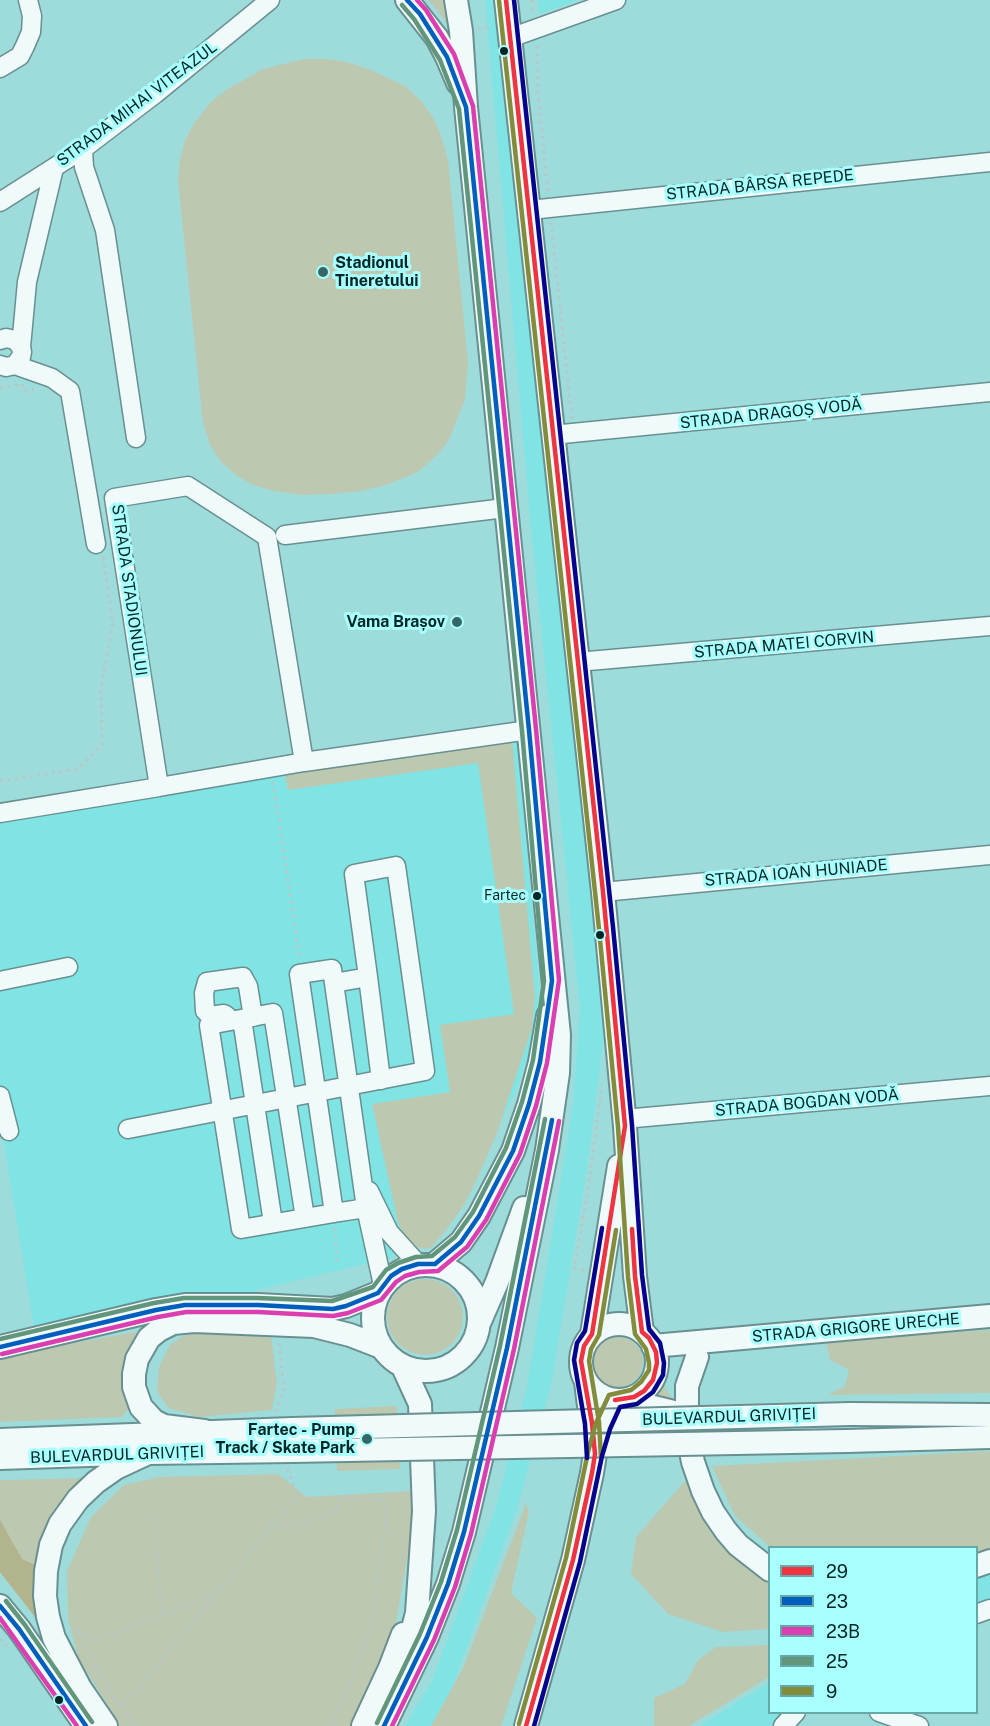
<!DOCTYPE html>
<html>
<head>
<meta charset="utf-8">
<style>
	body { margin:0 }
	#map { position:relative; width:990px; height:1726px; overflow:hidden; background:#9edcdc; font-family:"Public Sans",sans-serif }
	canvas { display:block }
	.legend { position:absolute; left:768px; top:1546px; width:210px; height:168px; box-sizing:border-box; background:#a9fffe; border:2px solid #65a8a8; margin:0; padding:8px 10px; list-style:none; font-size:18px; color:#002626 }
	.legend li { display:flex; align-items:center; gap:12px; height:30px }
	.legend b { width:30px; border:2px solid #65a8a8 }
</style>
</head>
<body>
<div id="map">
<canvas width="990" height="1726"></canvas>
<ul class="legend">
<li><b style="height:8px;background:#ef3341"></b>29</li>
<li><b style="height:8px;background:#005ebe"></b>23</li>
<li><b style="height:8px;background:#db3eb1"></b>23B</li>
<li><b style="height:8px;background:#62967c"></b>25</li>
<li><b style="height:8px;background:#838c3a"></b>9</li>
</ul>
</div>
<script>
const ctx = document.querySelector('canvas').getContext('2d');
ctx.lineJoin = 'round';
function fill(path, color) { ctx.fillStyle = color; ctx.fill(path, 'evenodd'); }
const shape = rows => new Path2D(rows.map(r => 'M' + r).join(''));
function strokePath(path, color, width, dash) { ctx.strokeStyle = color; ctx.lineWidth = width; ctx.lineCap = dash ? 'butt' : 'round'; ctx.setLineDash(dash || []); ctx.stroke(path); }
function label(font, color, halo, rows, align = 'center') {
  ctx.font = font + ' "Public Sans",sans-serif'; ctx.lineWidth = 6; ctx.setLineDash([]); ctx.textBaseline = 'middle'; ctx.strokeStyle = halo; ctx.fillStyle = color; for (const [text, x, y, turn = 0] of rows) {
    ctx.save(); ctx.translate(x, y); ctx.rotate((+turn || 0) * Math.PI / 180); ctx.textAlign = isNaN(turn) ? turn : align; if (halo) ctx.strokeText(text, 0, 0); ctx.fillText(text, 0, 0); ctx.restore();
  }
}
fill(shape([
	[485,0,506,0,608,1002,588,1163,551,1385,516,1512,450,1693,431,1726,405,1726,432,1681,496,1507,527,1387,573,1105,580,1008,530,517],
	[538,0,578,0,539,14],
	[516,725,539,985,537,1028,515,1094,480,1159,425,1225,393,1257,256,1290,252,1298,35,1334,0,1119,0,809],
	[990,1574,990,1615,976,1621,976,1578],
	[769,1683,770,1712,796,1713,774,1726,699,1726]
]), '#81e4e4');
fill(shape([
	[428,0,452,0,451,30,437,10],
	[304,59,329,59,350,63,371,70,405,86,422,102,433,118,441,135,448,160,468,362,465,399,449,440,437,455,418,472,389,484,361,491,333,494,301,495,274,491,253,485,236,475,221,462,210,445,203,423,178,181,180,160,185,140,195,122,211,102,226,90,263,69],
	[512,738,535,997,532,1028,497,1133,477,1179,464,1205,449,1226,432,1247,425,1249,417,1247,406,1238,398,1223,372,1104,450,1092,440,1025,514,1014,478,763,288,790,284,771],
	'387 1317a38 38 0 1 1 76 0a38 38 0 1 1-76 0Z',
	[269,1318,277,1384,272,1410,199,1417,168,1408,157,1391,159,1367,170,1345,183,1336],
	[153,1329,131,1406,122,1417,0,1422,0,1356],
	[990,1330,990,1393,828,1395,845,1386,849,1370,830,1360,826,1341],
	'593 1362a25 25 0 1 1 50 0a25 25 0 1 1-50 0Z',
	[663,1384,674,1402,661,1400,644,1393],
	[397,1406,400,1469,337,1471,335,1409],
	[990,1451,990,1551,977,1555,976,1548,770,1547,735,1516,712,1466],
	[692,1473,769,1577,769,1629,723,1632,668,1614,631,1574,636,1537],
	[278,1474,307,1497,410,1491,415,1513,395,1629,353,1726,120,1726,78,1657,68,1618,67,1571,91,1517,124,1485,160,1477],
	[93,1478,65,1506,35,1617,0,1572,0,1480],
	[526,1503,529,1512,511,1593,537,1618,501,1726,431,1726,464,1666],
	[769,1645,769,1677,689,1726,654,1726,654,1698,685,1684,698,1660,716,1647]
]), '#bdc8b0');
fill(shape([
	[0,1520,22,1559,42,1568,42,1614,35,1617,0,1572]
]), '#b2b48d');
const minor = shape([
	[510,38,616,0],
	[0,68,20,56,25,46,31,32,32,16,28,0],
	[83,149,84,167,105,230,136,438],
	[0,202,83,149,155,94,270,0],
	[530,210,990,162],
	[0,340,6,338,15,340,21,347,22,352,21,357,15,365,6,367,0,365],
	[21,347,27,282,54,168],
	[15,365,52,378,70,391,96,544],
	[552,435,990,392],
	[285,535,505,508],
	[577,662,990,626],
	[304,762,267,537,188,486,114,498,159,787,304,762,529,730],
	[0,813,159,787],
	[603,892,990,855],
	[368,977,381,1080],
	[0,981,68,967],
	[227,1016,224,1014,210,1016,205,1011,204,993,207,982,243,977,248,986,253,1017],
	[242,1019,273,1223],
	[0,1096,9,1131],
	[624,1119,990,1086],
	[128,1129,425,1071,396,866,354,874,368,977,334,983],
	[369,1191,389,1232,418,1264],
	[334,1213,299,974,332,969,366,1208,383,1285],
	[305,1218,273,1013,209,1025,241,1229,334,1213,366,1208],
	[976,1614,990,1609],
	[879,1712,919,1726],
	[783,1726,796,1712]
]);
const major = shape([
	[407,0,437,38,447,57,458,83],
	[506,0,603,892,625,1126,635,1276,642,1332],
	[435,1264,461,1242,479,1216,513,1151,529,1104,540,1062,548,1016],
	'373 1318a53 53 0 1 1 106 0a53 53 0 1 1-106 0Z',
	[480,1321,497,1282,524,1208],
	'581 1362a38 38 0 1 1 76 0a38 38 0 1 1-76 0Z',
	[592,1334,619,1166],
	[653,1346,990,1316],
	[0,1347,156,1310,185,1305,258,1305,333,1309,346,1306,378,1293],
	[697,1357,687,1386,687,1431,693,1462,703,1491,713,1512,726,1531,738,1545,770,1570],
	[403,1367,420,1404,424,1511,417,1613,406,1655],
	[624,1400,686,1415],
	[850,1414,990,1415],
	[204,1431,164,1426,154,1421,141,1407,134,1387,134,1374,137,1359,149,1338,159,1330,173,1323,194,1321,314,1326,350,1335,381,1347],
	[0,1440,292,1429],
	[847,1441,990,1437],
	[0,1458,148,1453,292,1451],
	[976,1566,990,1561],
	[0,1606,19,1629,86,1726],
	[106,1726,80,1688,54,1638,48,1617,45,1596,46,1571,51,1545,60,1524,78,1499,96,1482,116,1468,148,1453],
	[363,1726,390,1668,403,1634],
	[384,1726,427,1637,448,1584,464,1532,507,1348,547,1150,558,1073,559,1035,466,107,461,31,456,0],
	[526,1726,573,1560,592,1473,595,1454,586,1382]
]);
strokePath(minor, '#689090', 21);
strokePath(major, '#689090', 26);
strokePath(shape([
	[532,0,533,14],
	[478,29,492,26],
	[537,46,538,93,548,192],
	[551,222,572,419],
	[0,388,22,384,24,391,34,389],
	[0,781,78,769,102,745,101,687,113,624,103,556],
	[273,782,300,959],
	[335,1228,337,1262],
	[584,1270,574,1268,586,1202,602,1086],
	[276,1412,284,1389,279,1343],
	[154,1516,162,1614],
	[271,1527,298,1497,287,1468],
	[77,1631,99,1672,121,1708],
	[70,1632,76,1630,96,1640,212,1596],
	[0,1639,9,1649],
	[134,1726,121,1708,271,1527,292,1526,337,1511,338,1499,383,1499,387,1511,371,1626,339,1708,330,1726]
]), '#b6c8c8', 3, [3, 4.5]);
strokePath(minor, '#f0fafa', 18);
strokePath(major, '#f0fafa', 22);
const majorBridge = shape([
	[292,1429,850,1414],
	[292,1451,847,1441]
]);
strokePath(majorBridge, '#689090', 26, []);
strokePath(majorBridge, '#f0fafa', 22);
strokePath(shape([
	[506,0,603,892,625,1126,592,1334],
	[632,1229,635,1276,642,1332],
	[615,1400,634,1397,644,1391,653,1380,657,1363,656,1352,649,1338,642,1332],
	[526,1726,573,1560,592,1473,595,1454,592,1423,581,1361,584,1346,592,1334]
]), '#ef3341', 4.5);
strokePath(shape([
	[0,1347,156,1310,185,1305,258,1305,333,1309,346,1306,378,1293,391,1276,402,1269,418,1264,435,1264,461,1242,479,1216,513,1151,529,1104,540,1062,552,981,529,730,466,107,447,57,420,14,407,0],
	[0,1606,19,1629,86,1726],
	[384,1726,427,1637,448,1584,464,1532,507,1348,552,1120]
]), '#005ebe', 4.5);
strokePath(shape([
	[2,1354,158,1317,186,1312,258,1312,333,1316,348,1313,381,1300,396,1282,405,1276,419,1272,438,1271,467,1247,486,1220,520,1154,536,1106,547,1063,559,980,536,729,473,106,454,54,426,10,417,0],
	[0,1618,77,1726],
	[392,1726,434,1640,455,1587,471,1534,514,1349,559,1121]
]), '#db3eb1', 4.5);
strokePath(shape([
	[0,1339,154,1303,184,1298,258,1298,332,1301,373,1287,386,1270,398,1263,416,1257,432,1256,455,1237,473,1212,506,1148,522,1102,533,1060,544,981,522,731,459,109,440,60,414,19,402,5],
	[6,1601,25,1625,92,1722],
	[377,1723,420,1634,441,1582,457,1530,500,1346,545,1119]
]), '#62967c', 4.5);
strokePath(shape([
	[499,1,599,929,618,1127,628,1277,635,1334,646,1349,649,1363,649,1370,641,1382,631,1390,609,1395,596,1423,588,1452,566,1558,519,1724],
	[601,1458,599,1422,589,1361,591,1349,599,1335,616,1230]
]), '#838c3a', 4.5);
strokePath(shape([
	[514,0,613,927,632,1125,642,1275,649,1329,660,1343,664,1363,663,1375,653,1392,637,1404,620,1407,610,1429,602,1456,580,1562,534,1726],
	[587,1458,585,1424,574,1360,577,1343,585,1331,602,1228]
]), '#06048c', 4.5);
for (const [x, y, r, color] of [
	[504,51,5,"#002626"],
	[323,272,6,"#376666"],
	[457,622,6,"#376666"],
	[537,896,5,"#002626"],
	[600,935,5,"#002626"],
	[367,1439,6,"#376666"],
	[59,1700,5,"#002626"]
]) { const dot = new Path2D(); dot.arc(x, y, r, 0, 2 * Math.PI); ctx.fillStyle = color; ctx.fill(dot); strokePath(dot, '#a9fffe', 2); }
label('14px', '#002626', '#a9fffe', [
	["Fartec",526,896]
], 'right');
label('16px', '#002626', '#a9fffe', [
	["STRADA MIHAI VITEAZUL",137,104,-37],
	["STRADA BÂRSA REPEDE",760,185,-6],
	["STRADA DRAGOȘ VODĂ",771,414,-6],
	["STRADA STADIONULUI",129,590,82],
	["STRADA MATEI CORVIN",784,645,-5],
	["STRADA IOAN HUNIADE",796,873,-5],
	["STRADA BOGDAN VODĂ",807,1103,-5],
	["STRADA GRIGORE URECHE",856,1328,-5],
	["BULEVARDUL GRIVIȚEI",729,1417,-2],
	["BULEVARDUL GRIVIȚEI",117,1455,-2]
]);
label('bold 16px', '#002626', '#a9fffe', [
	["Stadionul",335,263,"left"],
	["Tineretului",335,281,"left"],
	["Vama Brașov",445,622],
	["Fartec - Pump",355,1430],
	["Track / Skate Park",355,1448]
], 'right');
</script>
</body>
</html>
